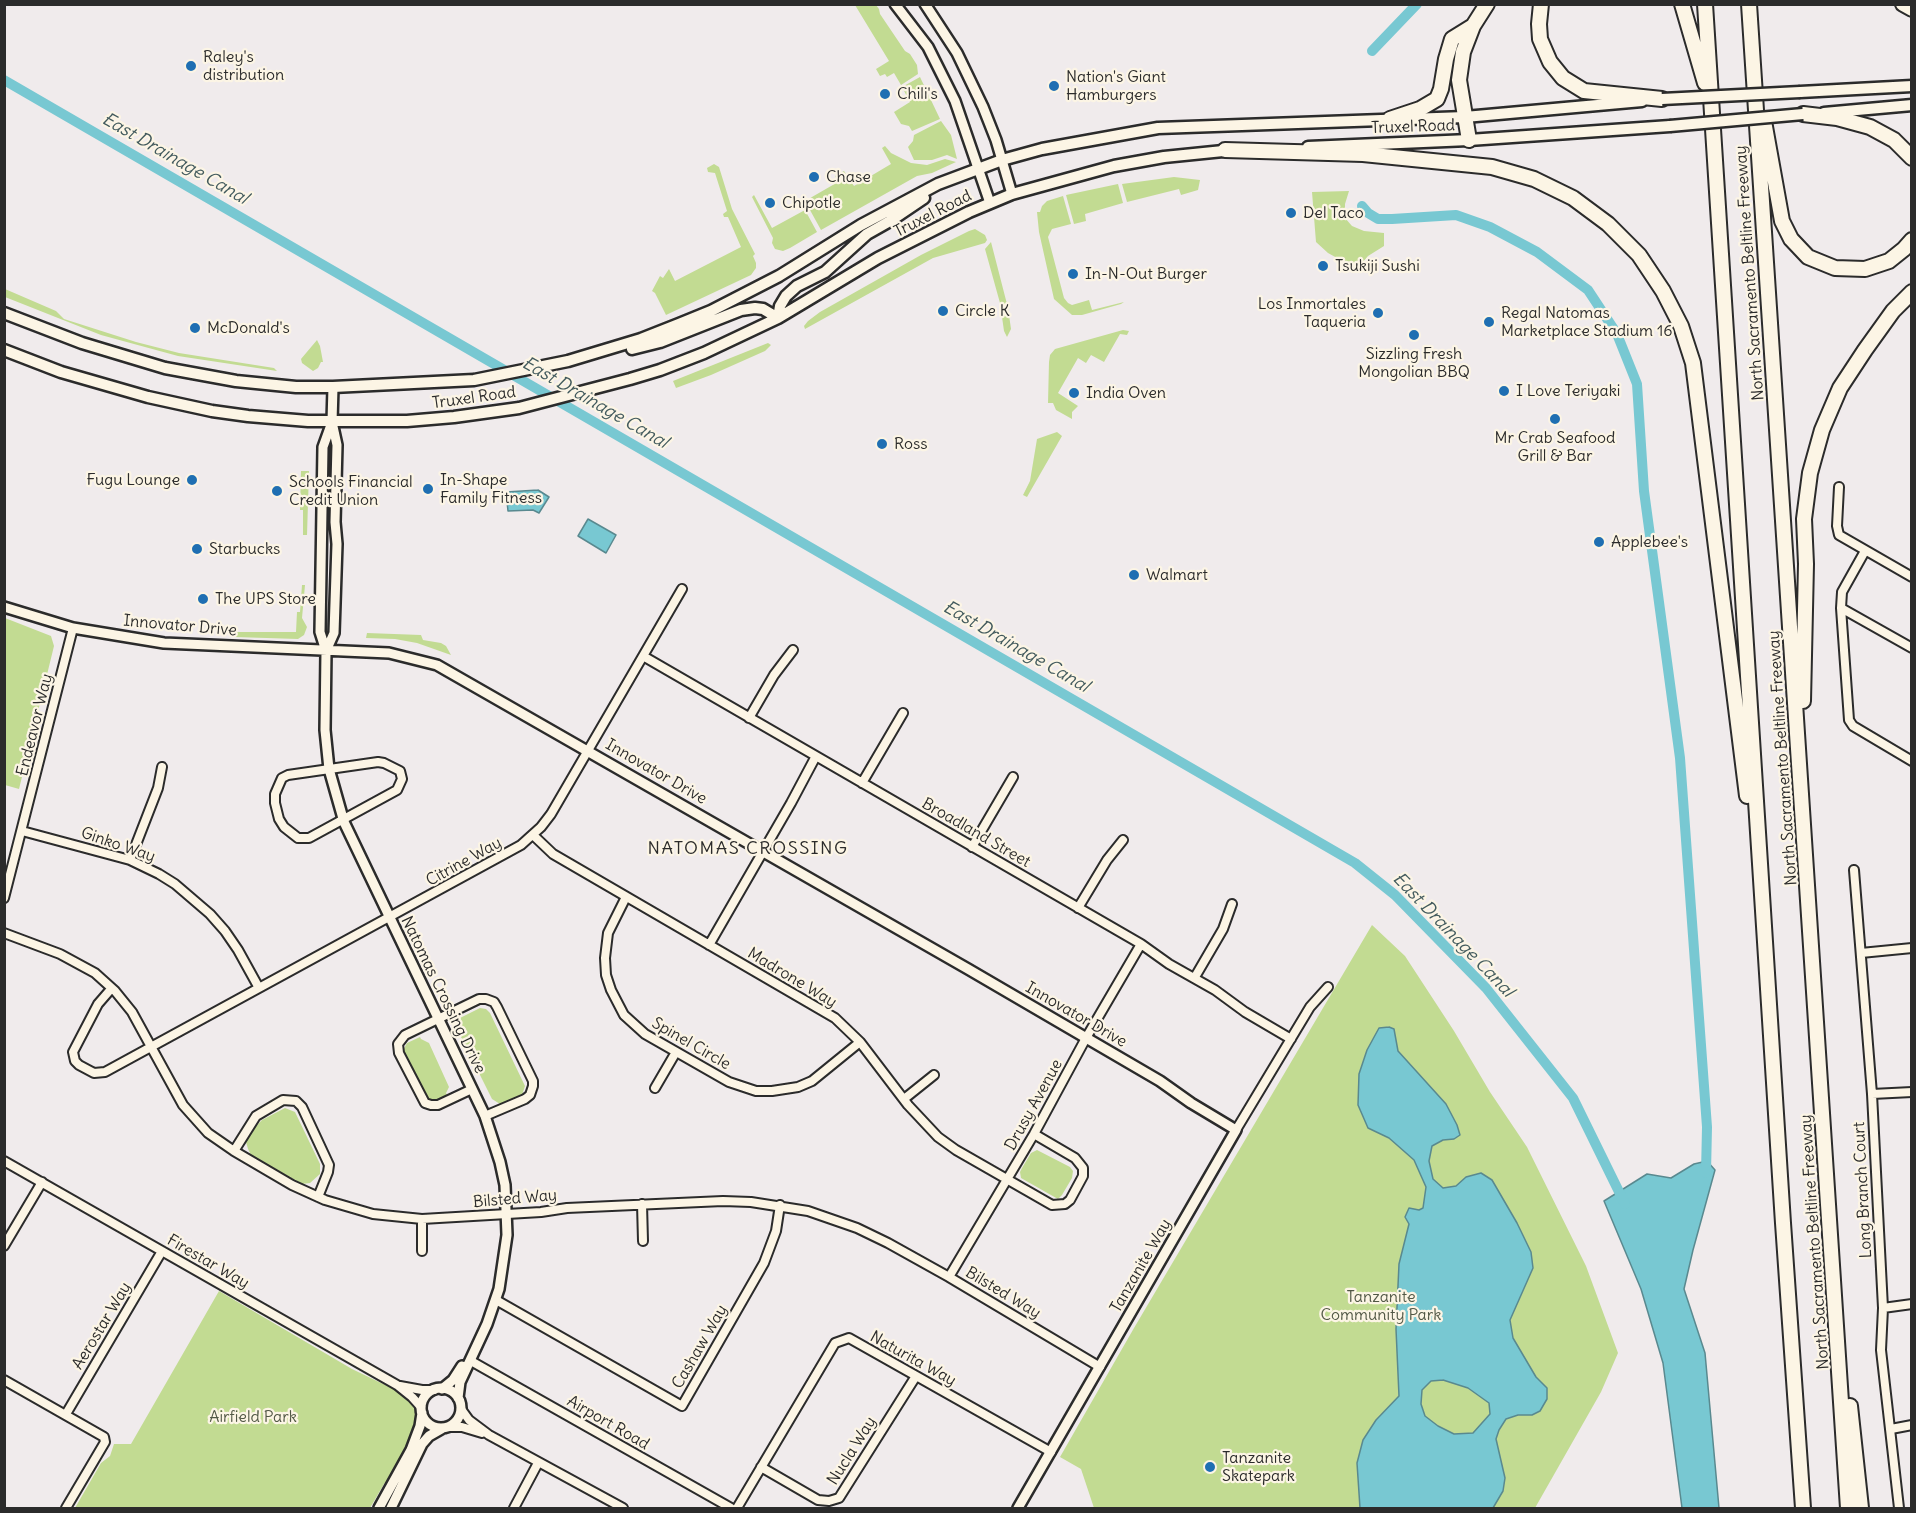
<!DOCTYPE html>
<html>
<head>
<meta charset="utf-8">
<style>
	body { margin:0 }
	#map { position:relative; width:1916px; height:1513px; overflow:hidden; background:#f0ebec; font-family:Delius,sans-serif }
	canvas { display:block }
	.frame { position:absolute; inset:0; border:6px solid #2b2b2b; pointer-events:none }
</style>
</head>
<body>
<div id="map">
<canvas width="1916" height="1513"></canvas>
<div class="frame"></div>
</div>
<script>
const ctx = document.querySelector('canvas').getContext('2d');
ctx.lineJoin = 'round';
function fill(path, color) { ctx.fillStyle = color; ctx.fill(path, 'evenodd'); }
const shape = rows => new Path2D(rows.map(r => 'M' + r).join(''));
function strokePath(path, color, width, dash) { ctx.strokeStyle = color; ctx.lineWidth = width; ctx.lineCap = dash ? 'butt' : 'round'; ctx.setLineDash(dash || []); ctx.stroke(path); }
function label(font, color, halo, rows, align = 'center') {
  ctx.font = font + ' Delius,sans-serif'; ctx.lineWidth = 4.5; ctx.setLineDash([]); ctx.textBaseline = 'middle'; ctx.strokeStyle = halo; ctx.fillStyle = color; for (const [text, x, y, turn = 0] of rows) {
    ctx.save(); ctx.translate(x, y); ctx.rotate((+turn || 0) * Math.PI / 180); ctx.textAlign = isNaN(turn) ? turn : align; if (halo) ctx.strokeText(text, 0, 0); ctx.fillText(text, 0, 0); ctx.restore();
  }
}
fill(shape([
	[855,5,876,5,879,9,880,14,905,51,910,54,917,65,918,74,901,85,894,73,887,77,885,74,880,76,876,69,889,61],
	[920,77,940,119,912,131,909,126,901,124,894,112,910,102,902,87],
	[941,121,951,135,957,159,947,155,932,160,914,160,908,147,913,141,914,135],
	[885,146,891,153,911,163,927,165,945,159,956,162,932,173,917,176,821,230,805,201,838,182,835,176,844,171,854,186,891,164,882,148],
	[714,164,719,167,732,209,755,254,753,256,756,263,756,268,751,275,666,315,655,293,652,291,660,276,663,278,669,269,675,281,741,247,728,217,724,217,723,214,727,211,715,173,708,172,707,168],
	[1174,177,1200,180,1198,190,1181,195,1179,189,1127,202,1122,184],
	[1118,184,1123,203,1085,214,1086,221,1074,224,1066,195],
	[1349,191,1345,204,1345,218,1352,226,1364,231,1384,233,1384,246,1368,256,1357,269,1328,253,1316,242,1312,192],
	[754,195,772,228,805,210,817,232,790,248,783,251,775,249,772,243,773,238,752,197],
	[1063,196,1071,224,1052,229,1048,237,1064,298,1068,303,1072,305,1089,300,1092,310,1124,302,1121,304,1082,315,1072,315,1054,299,1039,232,1037,212,1040,212,1042,206,1047,201],
	[975,229,985,235,987,240,985,243,933,258,805,329,804,326,808,321,820,312,921,255,969,231],
	[991,242,1008,308,1011,329,1007,337,1004,331,1000,303,985,249],
	[5,289,56,311,64,319,136,342,179,353,274,368,277,371,178,356,101,335,5,297],
	[1123,330,1129,331,1127,335,1120,334,1104,362,1091,355,1086,363,1078,358,1058,393,1078,406,1072,412,1072,419,1056,410,1053,403,1048,403,1049,362,1050,355,1055,349],
	[317,340,320,346,323,362,321,362,318,368,313,371,302,363,301,359],
	[768,343,771,345,765,351,711,375,676,388,673,381],
	[1057,432,1062,436,1027,497,1023,495,1030,481,1037,439],
	[301,471,309,471,307,535,303,535,303,510,300,510],
	[302,585,305,585,302,618,307,627,304,635,298,639,235,637,236,632,296,632,297,612,300,612],
	[5,618,51,636,54,646,19,789,5,785],
	[367,633,421,635,423,640,441,643,446,646,451,655,417,643,395,639,366,638],
	[1372,925,1405,956,1454,1031,1490,1092,1527,1147,1586,1266,1618,1353,1601,1392,1535,1508,1094,1508,1081,1469,1060,1457,1134,1328],
	[480,1008,486,1009,490,1013,525,1086,522,1095,500,1104,492,1099,458,1031,457,1026,460,1020,458,1019],
	[420,1037,421,1039,429,1043,449,1087,446,1093,447,1095,431,1102,427,1101,402,1052,407,1043],
	[285,1108,295,1112,320,1164,320,1174,310,1183,302,1184,251,1155,248,1149,246,1142,256,1126,262,1120],
	[1037,1150,1070,1167,1073,1171,1072,1178,1062,1195,1058,1199,1021,1178,1020,1172,1022,1168,1031,1153],
	[219,1291,352,1369,404,1394,417,1408,419,1413,416,1428,411,1443,393,1475,384,1484,370,1508,75,1508,101,1463,110,1456,114,1444,131,1444]
]), '#c2db92');
const water = shape([
	[538,490,549,497,539,513,533,510,508,511,506,492,538,490],
	[588,519,616,535,606,553,578,536,588,519],
	[1389,1027,1394,1029,1398,1051,1446,1104,1457,1125,1460,1135,1454,1139,1443,1140,1432,1146,1429,1161,1433,1179,1443,1188,1456,1186,1466,1177,1481,1173,1492,1180,1517,1223,1531,1252,1533,1268,1510,1320,1513,1338,1536,1377,1547,1388,1547,1399,1540,1411,1532,1415,1518,1415,1506,1419,1499,1430,1496,1439,1505,1478,1503,1491,1493,1508,1360,1508,1357,1463,1363,1440,1376,1420,1399,1396,1396,1329,1399,1264,1409,1224,1405,1217,1409,1208,1419,1210,1423,1208,1426,1187,1414,1160,1389,1138,1368,1128,1358,1105,1359,1074,1367,1050,1379,1028,1389,1027],
	[1443,1380,1468,1388,1489,1403,1490,1414,1473,1433,1454,1434,1438,1426,1425,1416,1421,1404,1422,1390,1431,1381,1443,1380],
	[1707,1161,1715,1170,1693,1250,1684,1289,1705,1353,1719,1508,1682,1508,1663,1363,1641,1289,1604,1201,1647,1174,1671,1178,1694,1164,1707,1161]
]);
fill(water, '#78c8d2');
strokePath(water, '#59898f', 1.5);
strokePath(shape([
	[1372,51,1417,4],
	[4,80,1355,863,1395,895,1486,988,1573,1098,1625,1204],
	[1362,206,1368,213,1378,219,1392,219,1456,215,1490,227,1537,252,1588,290,1617,334,1637,384,1644,491,1680,758,1707,1127,1706,1173]
]), '#78c8d2', 10);
const minor = shape([
	[1839,487,1837,526,1839,535,1912,577],
	[1841,608,1842,592,1865,551],
	[1912,648,1841,608,1849,720,1853,726,1912,761],
	[643,656,1141,944,1169,964,1215,990,1245,1012,1291,1039],
	[749,718,774,675,793,650],
	[378,762,384,763,400,771,402,779,397,790,309,838,298,838,284,827,279,819,275,803,275,794,282,778,288,775,378,762],
	[862,783,903,713],
	[22,831,130,860,159,874,175,884,210,914,225,931,238,950,259,988],
	[533,835,553,854,835,1018,860,1042,908,1105,938,1137,956,1150,1052,1205,1065,1204,1070,1200,1083,1176,1083,1168,1075,1158,1034,1134],
	[972,847,1013,777],
	[130,860,158,788,162,767],
	[1854,870,1872,1094,1883,1308,1881,1350,1899,1508],
	[626,897,608,933,605,958,606,975,611,990,624,1015,645,1034,729,1082,756,1091,772,1091,798,1087,812,1081,860,1042],
	[4,898,73,628],
	[1078,908,1107,860,1123,840],
	[4,933,60,954,95,973,115,991,132,1012,183,1105,208,1133,234,1151,292,1185,325,1200,373,1214,422,1219,541,1212,567,1208,723,1201,751,1202,808,1211,857,1228,888,1243,949,1277,1100,1367],
	[709,945,791,803,816,756],
	[1861,953,1912,948],
	[1195,977,1223,929,1232,904],
	[111,989,98,1004,73,1052,75,1061,79,1065,94,1073,105,1072,521,845,541,827,551,814,682,589],
	[655,1088,676,1052],
	[472,1089,438,1105,431,1105,425,1103,399,1053,398,1044,405,1035,479,999,486,999,494,1002,497,1007,533,1081,533,1086,530,1095,525,1099,485,1116],
	[1872,1094,1912,1092],
	[904,1099,934,1075],
	[1236,1130,1310,1007,1328,987],
	[234,1151,256,1116,283,1100,296,1101,302,1107,329,1165,328,1172,318,1197],
	[4,1161,397,1385,412,1397,421,1407],
	[642,1204,643,1241],
	[4,1246,42,1182],
	[422,1251,422,1219],
	[949,1277,1034,1134,1086,1038,1141,944],
	[496,1300,682,1406,764,1263,776,1231,780,1205],
	[1883,1308,1912,1304],
	[471,1361,731,1508],
	[4,1380,104,1437,105,1442,66,1508],
	[400,1386,422,1390,434,1390],
	[461,1409,469,1420,489,1435,623,1508],
	[66,1414,162,1251],
	[450,1427,462,1427,482,1433],
	[1891,1429,1912,1425],
	[761,1467,818,1500,829,1501,839,1498,916,1376],
	[514,1508,538,1463],
	[737,1508,835,1343,849,1338,1051,1452]
]);
const tertiary = shape([
	[895,4,928,47,955,101,990,203],
	[925,4,957,53,983,107,996,140,1012,194],
	[332,422,323,447,320,632,326,651,325,730,329,769,344,822,485,1116,500,1162,505,1185,507,1235,499,1289,487,1324,460,1382,458,1398],
	[4,607,73,628,164,643,389,653,437,665,968,969,1160,1081,1191,1103,1236,1130,1018,1508],
	[326,651,334,633,337,544,335,522,337,445,332,422,333,387],
	'421 1408a20 20 0 1 1 40 0a20 20 0 1 1-40 0Z',
	[442,1389,453,1380,462,1366],
	[379,1508,411,1450,420,1426,422,1413],
	[391,1508,422,1444,429,1436,443,1428]
]);
const secondary = shape([
	[1800,92,1912,86],
	[1824,113,1912,105],
	[1308,147,1469,140,1670,126],
	[4,313,82,343,165,368,236,381,296,387,333,387,474,380,568,361,641,339,679,324,711,311,779,276,861,225,938,184,1002,160,1042,149,1158,128,1465,117,1642,101],
	[778,318,780,306,786,296,797,286,825,272,867,234,890,221,924,198],
	[632,349,660,342,741,310,755,308,763,309,778,318],
	[4,350,61,372,148,397,212,411,248,416,308,421,407,421,454,417,519,408,630,379,660,370,704,353,778,318,878,258,969,212,1012,194,1114,166,1164,157,1233,150]
]);
const motorway = shape([
	[1541,4,1539,24,1540,39,1550,62,1563,78,1584,91,1662,99],
	[1682,4,1705,83],
	[1705,4,1783,1223,1803,1508],
	[1749,4,1848,1508],
	[1903,4,1912,9],
	[1803,114,1837,118,1870,127,1894,140,1912,158],
	[1390,119,1420,109,1437,99,1441,89,1446,59,1452,39,1473,26],
	[1764,121,1782,221,1791,239,1808,257,1835,268,1865,269,1889,261,1904,249,1912,240],
	[1469,140,1459,80,1463,52,1473,26,1487,4],
	[1225,150,1363,154,1492,167,1534,179,1573,198,1608,224,1639,255,1663,291,1681,326,1693,363,1747,796],
	[1803,701,1806,564,1804,519,1810,473,1822,430,1840,388,1865,350,1893,311,1912,292],
	[1850,1406,1861,1508]
]);
strokePath(minor, '#2b2b2b', 12);
strokePath(tertiary, '#2b2b2b', 14);
strokePath(secondary, '#2b2b2b', 15);
strokePath(motorway, '#2b2b2b', 18);
strokePath(minor, '#fcf5e5', 8);
strokePath(tertiary, '#fcf5e5', 9);
strokePath(secondary, '#fcf5e5', 10);
strokePath(motorway, '#fcf5e5', 14);
const secondaryBridge = shape([
	[1662,99,1800,92],
	[1670,126,1803,114]
]);
strokePath(secondaryBridge, '#2b2b2b', 15, []);
strokePath(secondaryBridge, '#fcf5e5', 10);
for (const [x, y, r, color] of [
	[191,66,6,"#1f6fb2"],
	[1054,86,6,"#1f6fb2"],
	[885,94,6,"#1f6fb2"],
	[814,177,6,"#1f6fb2"],
	[770,203,6,"#1f6fb2"],
	[1291,213,6,"#1f6fb2"],
	[1323,266,6,"#1f6fb2"],
	[1073,274,6,"#1f6fb2"],
	[943,311,6,"#1f6fb2"],
	[1378,313,6,"#1f6fb2"],
	[1489,322,6,"#1f6fb2"],
	[195,328,6,"#1f6fb2"],
	[1414,335,6,"#1f6fb2"],
	[1504,391,6,"#1f6fb2"],
	[1074,393,6,"#1f6fb2"],
	[1555,419,6,"#1f6fb2"],
	[882,444,6,"#1f6fb2"],
	[192,480,6,"#1f6fb2"],
	[428,489,6,"#1f6fb2"],
	[277,491,6,"#1f6fb2"],
	[1599,542,6,"#1f6fb2"],
	[197,549,6,"#1f6fb2"],
	[1134,575,6,"#1f6fb2"],
	[203,599,6,"#1f6fb2"],
	[1210,1467,6,"#1f6fb2"]
]) { const dot = new Path2D(); dot.arc(x, y, r, 0, 2 * Math.PI); ctx.fillStyle = color; ctx.fill(dot); strokePath(dot, '#fcf5e5', 2); }
label('16px', '#2b2b2b', '#fcf5e5', [
	["Raley's",203,57],
	["distribution",203,75],
	["Nation's Giant",1066,77],
	["Hamburgers",1066,95],
	["Chili's",897,94],
	["Chase",826,177],
	["Chipotle",782,203],
	["Del Taco",1303,213],
	["Tsukiji Sushi",1335,266],
	["In-N-Out Burger",1085,274],
	["Los Inmortales",1366,304,"right"],
	["Taqueria",1366,322,"right"],
	["Circle K",955,311],
	["Regal Natomas",1501,313],
	["Marketplace Stadium 16",1501,331],
	["McDonald's",207,328],
	["Sizzling Fresh",1414,354,"center"],
	["Mongolian BBQ",1414,372,"center"],
	["I Love Teriyaki",1516,391],
	["India Oven",1086,393],
	["Mr Crab Seafood",1555,438,"center"],
	["Grill & Bar",1555,456,"center"],
	["Ross",894,444],
	["Fugu Lounge",180,480,"right"],
	["In-Shape",440,480],
	["Family Fitness",440,498],
	["Schools Financial",289,482],
	["Credit Union",289,500],
	["Applebee's",1611,542],
	["Starbucks",209,549],
	["Walmart",1146,575],
	["The UPS Store",215,599],
	["Tanzanite",1222,1458],
	["Skatepark",1222,1476]
], 'left');
label('16px', '#2b2b2b', '#fcf5e5', [
	["Truxel Road",1413,127,-2],
	["Truxel Road",933,214,-27],
	["North Sacramento Beltline Freeway",1750,273,-94],
	["Truxel Road",474,398,-8],
	["Innovator Drive",180,626,5],
	["Endeavor Way",35,725,-76],
	["North Sacramento Beltline Freeway",1783,758,-94],
	["Innovator Drive",656,772,30],
	["Broadland Street",976,833,30],
	["Ginko Way",118,845,19],
	["Citrine Way",464,862,-29],
	["Madrone Way",792,978,31],
	["Natomas Crossing Drive",443,995,64],
	["Innovator Drive",1076,1015,30],
	["Spinel Circle",691,1044,30],
	["Drusy Avenue",1034,1105,-61],
	["Long Branch Court",1863,1190,-93],
	["Bilsted Way",515,1199,-5],
	["North Sacramento Beltline Freeway",1815,1242,-94],
	["Firestar Way",208,1262,30],
	["Tanzanite Way",1141,1266,-60],
	["Bilsted Way",1003,1293,31],
	["Aerostar Way",102,1326,-59],
	["Cashaw Way",700,1347,-60],
	["Naturita Way",913,1359,29],
	["Airport Road",608,1423,30],
	["Nucla Way",852,1451,-58]
]);
label('16px', '#515745', '#fcf5e5', [
	["Tanzanite",1381,1297],
	["Community Park",1381,1315],
	["Airfield Park",253,1417]
]);
label('italic 18px', '#425a5d', '#fcf5e5', [
	["East Drainage Canal",175,159,30],
	["East Drainage Canal",595,403,30],
	["East Drainage Canal",1016,647,30],
	["East Drainage Canal",1453,935,46]
]);
ctx.letterSpacing = '1.5px';
label('18px', '#2b2b2b', '#fcf5e5', [
	["NATOMAS CROSSING",748,849]
]);
ctx.letterSpacing = '0px';
</script>
</body>
</html>
